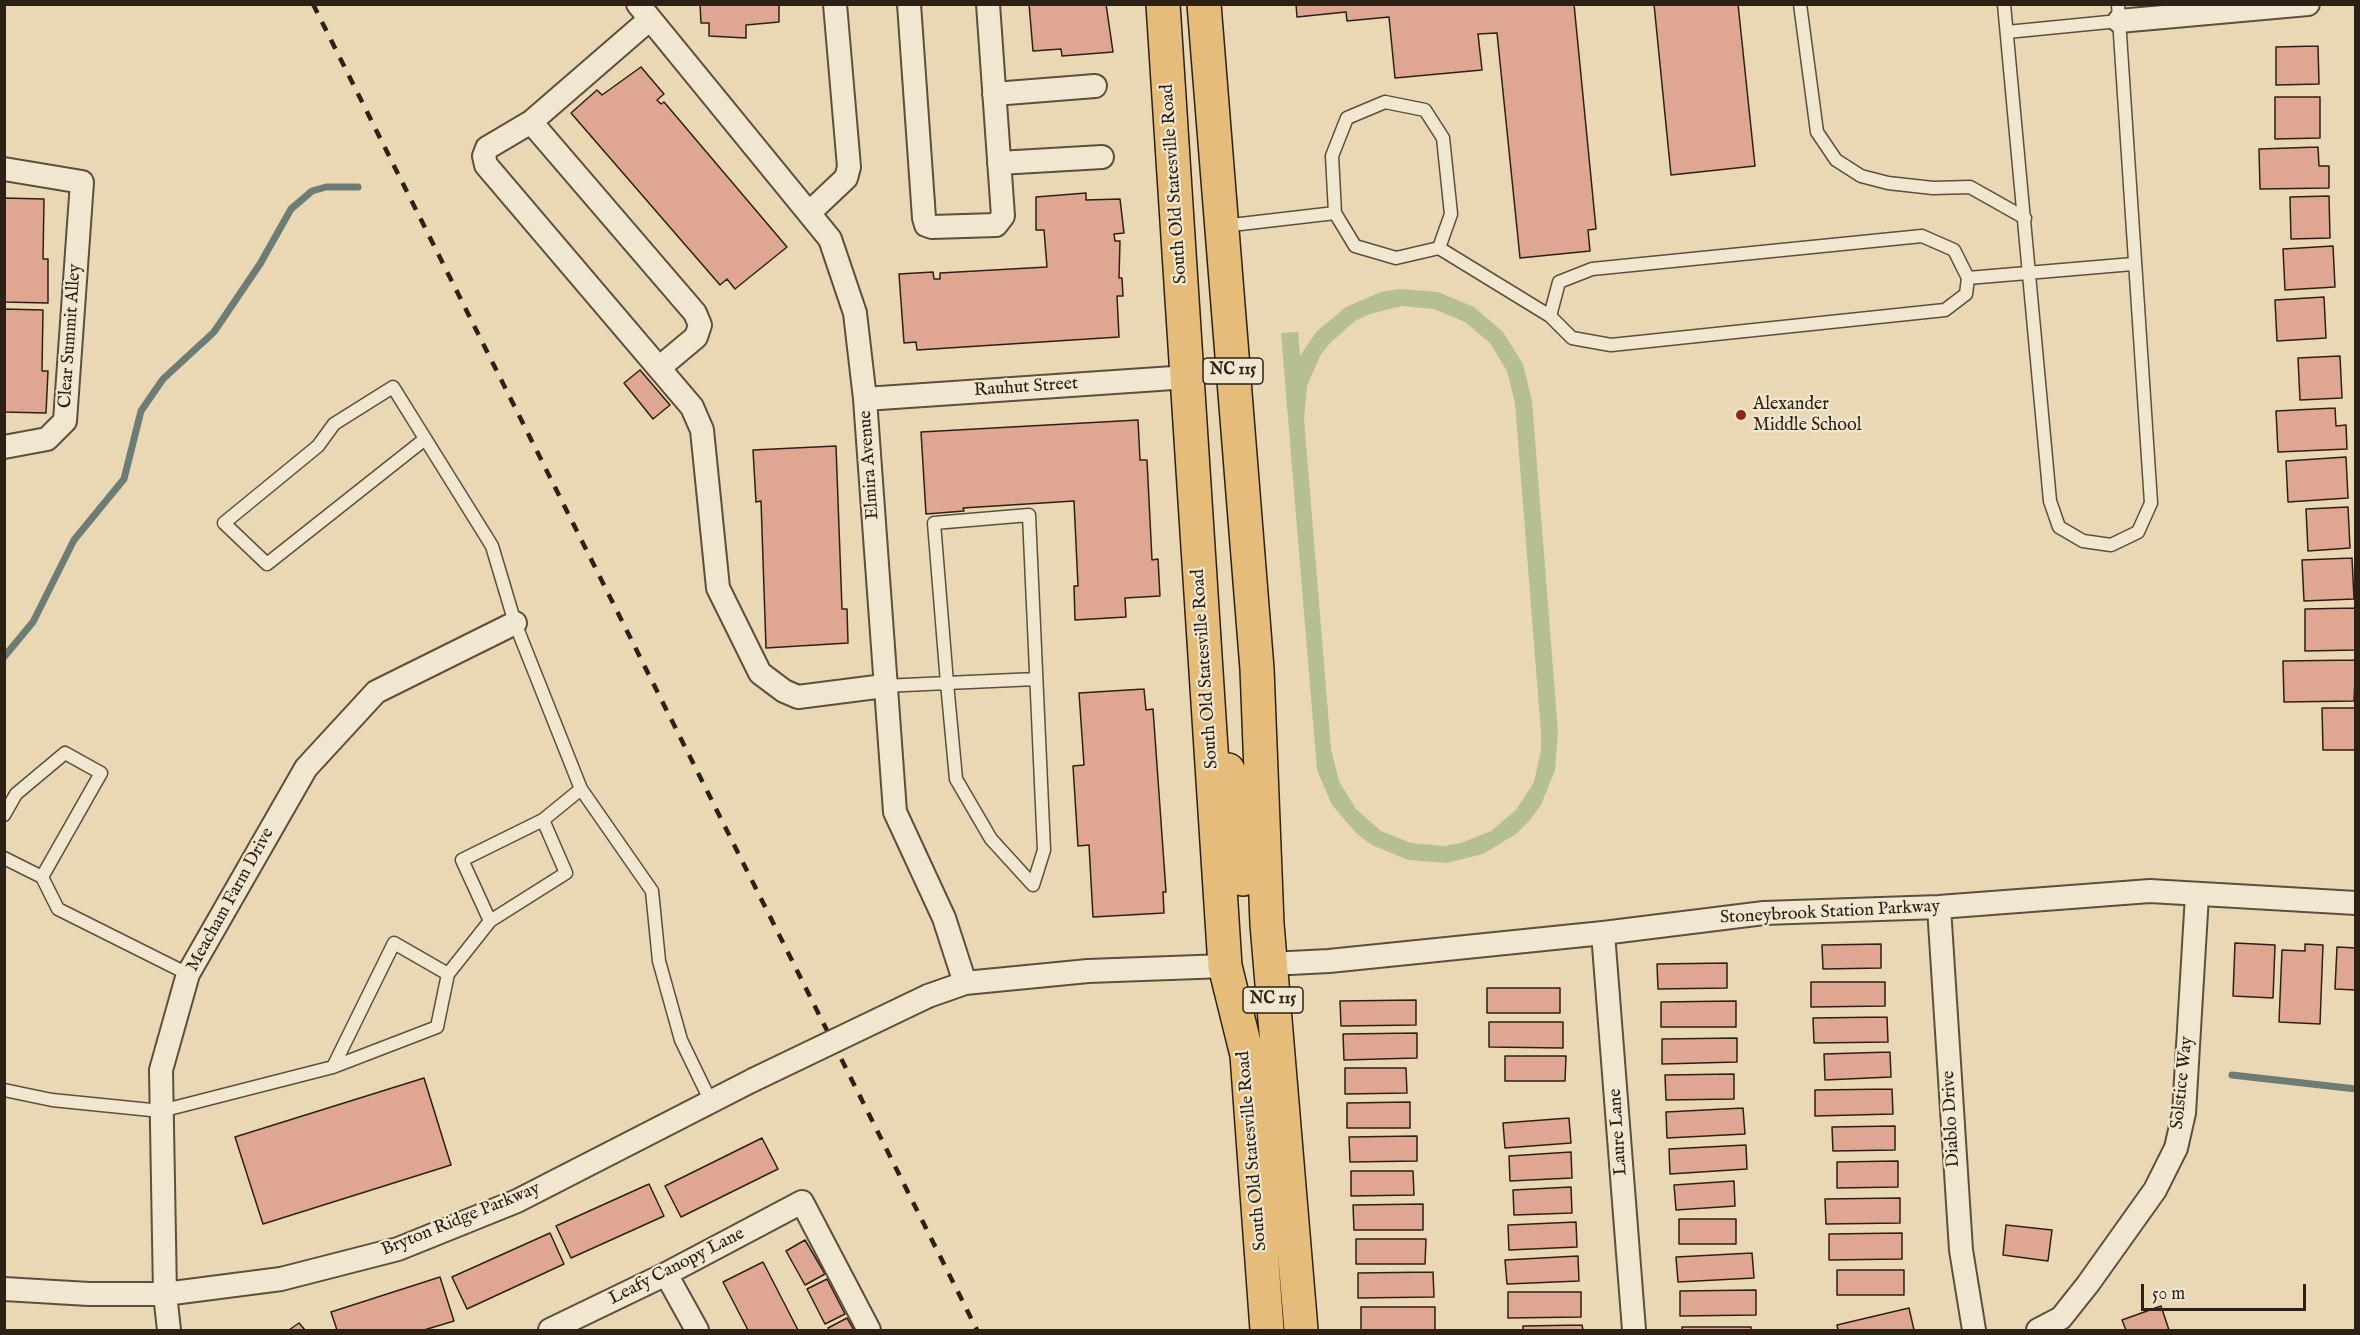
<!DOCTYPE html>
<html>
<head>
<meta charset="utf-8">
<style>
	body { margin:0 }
	#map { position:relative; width:2360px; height:1335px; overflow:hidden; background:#ead8b5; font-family:"IM FELL English",serif }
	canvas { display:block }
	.frame { position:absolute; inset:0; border:6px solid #2d2115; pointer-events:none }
	.scale { position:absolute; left:2141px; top:1284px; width:165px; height:27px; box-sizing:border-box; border:3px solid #2d2115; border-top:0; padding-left:8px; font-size:18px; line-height:21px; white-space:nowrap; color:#2d2115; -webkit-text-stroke:4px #f1e6cf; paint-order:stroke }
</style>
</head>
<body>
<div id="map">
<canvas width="2360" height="1335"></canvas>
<div class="frame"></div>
<div class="scale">50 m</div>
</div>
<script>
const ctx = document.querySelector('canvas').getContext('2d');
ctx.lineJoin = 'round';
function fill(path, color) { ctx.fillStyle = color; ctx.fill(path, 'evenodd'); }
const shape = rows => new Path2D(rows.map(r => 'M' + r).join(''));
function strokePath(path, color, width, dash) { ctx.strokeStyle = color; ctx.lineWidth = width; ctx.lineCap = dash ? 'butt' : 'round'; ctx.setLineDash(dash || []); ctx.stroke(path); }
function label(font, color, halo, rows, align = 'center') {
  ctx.font = font + ' "IM FELL English",serif'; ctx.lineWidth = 4.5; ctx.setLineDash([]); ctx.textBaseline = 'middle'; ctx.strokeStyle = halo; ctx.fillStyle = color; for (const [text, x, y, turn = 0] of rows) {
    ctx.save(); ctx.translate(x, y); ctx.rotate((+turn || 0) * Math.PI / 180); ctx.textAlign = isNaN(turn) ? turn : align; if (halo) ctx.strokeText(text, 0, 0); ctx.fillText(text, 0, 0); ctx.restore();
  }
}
fill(shape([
	[1400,289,1438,292,1474,307,1503,332,1523,364,1532,401,1558,732,1555,770,1541,805,1530,820,1516,834,1483,854,1446,863,1408,860,1372,845,1357,834,1332,805,1317,770,1281,333,1298,332,1300,356,1317,331,1346,307,1381,292],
	[1402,306,1434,309,1465,322,1490,343,1507,371,1515,403,1541,733,1541,750,1534,782,1516,810,1491,831,1461,843,1444,846,1411,843,1381,831,1356,809,1339,781,1331,749,1304,419,1307,386,1320,356,1330,343,1355,321,1370,314]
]), '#b5bf8f');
strokePath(shape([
	[4,657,33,622,74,540,124,479,141,411,163,379,214,332,260,264,291,209,312,191,326,187,358,187],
	[2232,1075,2356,1089]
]), '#6e7c76', 7);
const building = shape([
	[700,4,779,4,779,22,746,25,746,38,709,36,709,23,701,23,700,4],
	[1029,4,1106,4,1113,52,1062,56,1061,49,1033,51,1029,4],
	[1296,4,1574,4,1596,229,1588,230,1590,251,1520,258,1497,33,1478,34,1482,70,1395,78,1389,17,1347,21,1346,12,1297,17,1296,4],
	[1654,4,1738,4,1755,166,1671,175,1654,4],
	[2318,46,2319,84,2276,85,2276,47,2318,46],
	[641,67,664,94,657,100,661,104,664,102,787,247,735,289,727,279,720,285,571,113,597,90,602,95,641,67],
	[2275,97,2320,97,2320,138,2275,139,2275,97],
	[2318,147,2319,166,2329,166,2329,188,2260,189,2259,149,2318,147],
	[1086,193,1086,200,1120,199,1124,233,1114,234,1115,241,1120,241,1119,278,1122,278,1123,296,1117,296,1119,337,917,350,916,342,904,343,899,274,933,272,934,279,940,279,940,273,1047,267,1044,230,1036,230,1036,197,1086,193],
	[2329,196,2330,238,2291,239,2290,197,2329,196],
	[4,198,44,199,43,259,48,259,48,303,4,302,4,198],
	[2333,246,2335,287,2285,290,2283,249,2333,246],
	[2324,297,2326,338,2277,341,2275,300,2324,297],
	[4,309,43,310,42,371,48,371,46,413,4,412,4,309],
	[2340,356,2342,398,2300,400,2298,358,2340,356],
	[640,370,670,405,653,419,624,383,640,370],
	[2335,408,2336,426,2346,425,2347,449,2278,452,2276,411,2335,408],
	[1138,420,1140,460,1147,460,1152,560,1158,559,1160,596,1125,598,1126,617,1075,620,1074,586,1078,586,1074,501,963,508,964,511,926,514,921,432,1138,420],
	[836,446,842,609,847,609,848,643,766,648,761,501,756,502,753,450,836,446],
	[2346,457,2348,498,2288,502,2286,461,2346,457],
	[2348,507,2350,548,2308,551,2306,509,2348,507],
	[2352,558,2354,599,2304,601,2302,560,2352,558],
	[2355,608,2356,650,2305,651,2305,609,2355,608],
	[2356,660,2354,701,2284,702,2283,661,2356,660],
	[1144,689,1146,710,1153,709,1166,892,1163,892,1164,913,1093,917,1089,845,1078,846,1073,766,1084,765,1079,693,1144,689],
	[2322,708,2356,708,2356,750,2323,750,2322,708],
	[2235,943,2275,945,2273,998,2233,996,2235,943],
	[1881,944,1881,968,1823,969,1822,945,1881,944],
	[2305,944,2323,945,2320,1024,2279,1022,2282,950,2305,951,2305,944],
	[2337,947,2356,948,2356,990,2335,989,2337,947],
	[1727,963,1727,988,1658,989,1657,964,1727,963],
	[1811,982,1885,982,1885,1006,1811,1007,1811,982],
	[1487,988,1560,988,1560,1013,1487,1013,1487,988],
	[1416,1000,1416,1025,1341,1026,1340,1001,1416,1000],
	[1736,1001,1736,1027,1661,1027,1661,1002,1736,1001],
	[1887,1017,1888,1042,1814,1043,1813,1018,1887,1017],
	[1489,1022,1563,1022,1563,1048,1489,1047,1489,1022],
	[1417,1033,1417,1058,1344,1060,1343,1034,1417,1033],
	[1737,1038,1737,1062,1662,1064,1662,1039,1737,1038],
	[1890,1052,1891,1077,1825,1080,1824,1054,1890,1052],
	[1505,1056,1566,1056,1565,1081,1505,1081,1505,1056],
	[1345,1068,1406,1068,1407,1093,1345,1094,1345,1068],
	[1734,1074,1734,1099,1666,1100,1665,1075,1734,1074],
	[424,1078,451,1165,263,1224,235,1137,424,1078],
	[1892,1089,1893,1114,1815,1116,1815,1090,1892,1089],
	[1410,1102,1410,1128,1347,1128,1347,1103,1410,1102],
	[1743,1108,1745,1134,1667,1138,1666,1112,1743,1108],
	[1569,1118,1571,1143,1505,1148,1503,1123,1569,1118],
	[1895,1126,1895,1150,1833,1151,1832,1127,1895,1126],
	[1417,1136,1417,1161,1350,1162,1349,1137,1417,1136],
	[762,1138,778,1169,681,1217,665,1186,762,1138],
	[1746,1145,1747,1169,1670,1174,1669,1149,1746,1145],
	[1571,1152,1572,1178,1510,1181,1509,1156,1571,1152],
	[1898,1161,1898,1187,1837,1188,1837,1162,1898,1161],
	[1351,1171,1413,1171,1414,1195,1351,1196,1351,1171],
	[1734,1181,1735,1206,1676,1210,1674,1185,1734,1181],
	[649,1184,664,1216,571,1258,556,1226,649,1184],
	[1571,1187,1572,1213,1514,1215,1513,1190,1571,1187],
	[1900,1198,1900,1223,1826,1224,1825,1199,1900,1198],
	[1423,1204,1423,1230,1354,1230,1353,1205,1423,1204],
	[1679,1219,1736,1219,1736,1244,1679,1244,1679,1219],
	[1576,1222,1577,1247,1509,1250,1508,1225,1576,1222],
	[2006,1225,2052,1230,2048,1261,2003,1255,2006,1225],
	[550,1233,564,1264,467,1309,452,1277,550,1233],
	[1902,1233,1902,1259,1829,1260,1829,1234,1902,1233],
	[1356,1239,1426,1239,1425,1264,1356,1264,1356,1239],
	[805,1240,825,1274,805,1285,786,1251,805,1240],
	[1752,1253,1754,1278,1678,1282,1676,1257,1752,1253],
	[1578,1256,1579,1281,1507,1284,1505,1260,1578,1256],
	[763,1262,798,1330,748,1330,723,1282,763,1262],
	[1837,1270,1904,1270,1904,1295,1837,1295,1837,1270],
	[1433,1272,1434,1297,1358,1298,1358,1273,1433,1272],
	[440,1277,454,1321,424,1330,337,1330,331,1312,440,1277],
	[827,1279,845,1314,825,1324,807,1289,827,1279],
	[1756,1290,1756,1315,1680,1316,1680,1291,1756,1290],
	[1508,1292,1581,1292,1581,1317,1508,1318,1508,1292],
	[2161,1306,2169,1330,2126,1330,2122,1320,2161,1306],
	[1361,1307,1435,1307,1435,1330,1361,1330,1361,1307],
	[1909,1308,1914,1330,1838,1330,1837,1325,1909,1308],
	[847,1318,854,1330,829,1330,828,1328,847,1318],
	[299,1323,305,1330,289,1330,299,1323],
	[1582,1325,1583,1330,1523,1330,1523,1326,1582,1325],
	[1682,1327,1751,1327,1751,1330,1682,1330,1682,1327]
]);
fill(building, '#dfa693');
strokePath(building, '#2d2115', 1.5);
const service = shape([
	[1800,4,1817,132,1836,160,1861,176,1888,183,1933,188,1970,187,2025,218],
	[2004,4,2050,501,2059,527,2083,541,2111,545,2138,532,2151,503,2118,4],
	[2007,32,2119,21],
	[1385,102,1425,110,1443,138,1451,214,1439,248,1396,258,1355,246,1335,213,1332,156,1347,118,1385,102],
	[1223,226,1335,213],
	[1439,248,1550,316,1572,338,1611,345,1945,310,1966,294,1968,278,1954,250,1922,236,1592,269,1559,282,1550,316],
	[1968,278,2133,264],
	[425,439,267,564,224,523,318,446,334,424,393,387,492,546,515,623,581,789,652,891,659,961,681,1040,711,1102],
	[884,686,947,683,956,779,991,839,1033,885,1044,850,1029,515,934,523,947,683,1036,679],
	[4,815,16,794,65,753,101,773,42,877],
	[543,820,566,873,490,921,462,860,543,820,581,789],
	[4,858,42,877,58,909,188,974],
	[333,1067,394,943,448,974],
	[4,1090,52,1100,161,1111,333,1067,437,1027,448,974,490,921]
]);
const minor = shape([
	[638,4,830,239,855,313,865,399,895,812,944,918,965,983],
	[909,4,924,218,926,225,932,227,996,225,1003,216,988,4],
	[650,19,531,122,487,148,484,156,486,165,692,407,702,430,718,588,760,673,784,691,798,697,884,686],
	[2119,21,2308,4],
	[994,94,1095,86],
	[531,122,695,313,700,325,696,337,659,368],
	[999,163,1102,157],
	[4,169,82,182,65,421,47,439,4,447],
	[809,213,846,178,849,167,835,4],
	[865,399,1188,377],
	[1939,907,1961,1250,1974,1330],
	[1603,933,1634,1330],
	[1270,964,1329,961,1603,933,1764,913,1939,907,2150,891,2356,903],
	[928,996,965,983,1088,971,1225,966],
	[666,1274,697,1330],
	[4,1289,89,1294,165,1294,281,1279,398,1249,517,1201,753,1080],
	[169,1330,165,1294,161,1070,188,974,306,768,376,692,515,623],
	[550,1330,666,1274,802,1202,869,1330],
	[2038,1330,2061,1318,2088,1284,2155,1190,2176,1148,2184,1113,2197,895]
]);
const primary = shape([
	[1163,4,1225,966,1247,1055,1267,1330],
	[1204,4,1257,669,1267,924,1301,1330],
	[1228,770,1234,785,1240,827,1243,879]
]);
strokePath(service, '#5c4f3d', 15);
strokePath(minor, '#5c4f3d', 26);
strokePath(primary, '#2d2115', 36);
strokePath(service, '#f1e6cf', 12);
strokePath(minor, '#f1e6cf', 22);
strokePath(primary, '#e5bc7a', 33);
strokePath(shape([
	[313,4,977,1330]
]), '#2d2115', 4.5, [10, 10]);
const minorBridge = shape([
	[753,1080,928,996]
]);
strokePath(minorBridge, '#5c4f3d', 26, []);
strokePath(minorBridge, '#f1e6cf', 22);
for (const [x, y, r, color] of [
	[1741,415,6,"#8f2418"]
]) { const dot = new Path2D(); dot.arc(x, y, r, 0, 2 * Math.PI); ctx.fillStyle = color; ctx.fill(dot); strokePath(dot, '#f1e6cf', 2); }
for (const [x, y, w] of [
	[1233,371,60],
	[1273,1000,60]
]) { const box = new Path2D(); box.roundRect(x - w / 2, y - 13, w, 26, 4.5); ctx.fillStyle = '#f1e6cf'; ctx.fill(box); strokePath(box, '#2d2115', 1.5); }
label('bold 16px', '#2d2115', null, [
	["NC 115",1233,371],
	["NC 115",1273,1000]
]);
label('18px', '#2d2115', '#f1e6cf', [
	["South Old Statesville Road",1175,184,-94],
	["Clear Summit Alley",71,336,-86],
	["Rauhut Street",1026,388,-4],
	["Elmira Avenue",870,465,-94],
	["South Old Statesville Road",1206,669,-94],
	["Meacham Farm Drive",231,900,-61],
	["Stoneybrook Station Parkway",1830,913,-3],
	["Solstice Way",2183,1083,-84],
	["Diablo Drive",1952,1119,-93],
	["Laure Lane",1619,1132,-94],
	["South Old Statesville Road",1253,1151,-95],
	["Bryton Ridge Parkway",461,1220,-22],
	["Leafy Canopy Lane",677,1267,-27]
]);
label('18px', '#2d2115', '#f1e6cf', [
	["Alexander",1753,405],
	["Middle School",1753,426]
], 'left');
</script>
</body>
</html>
